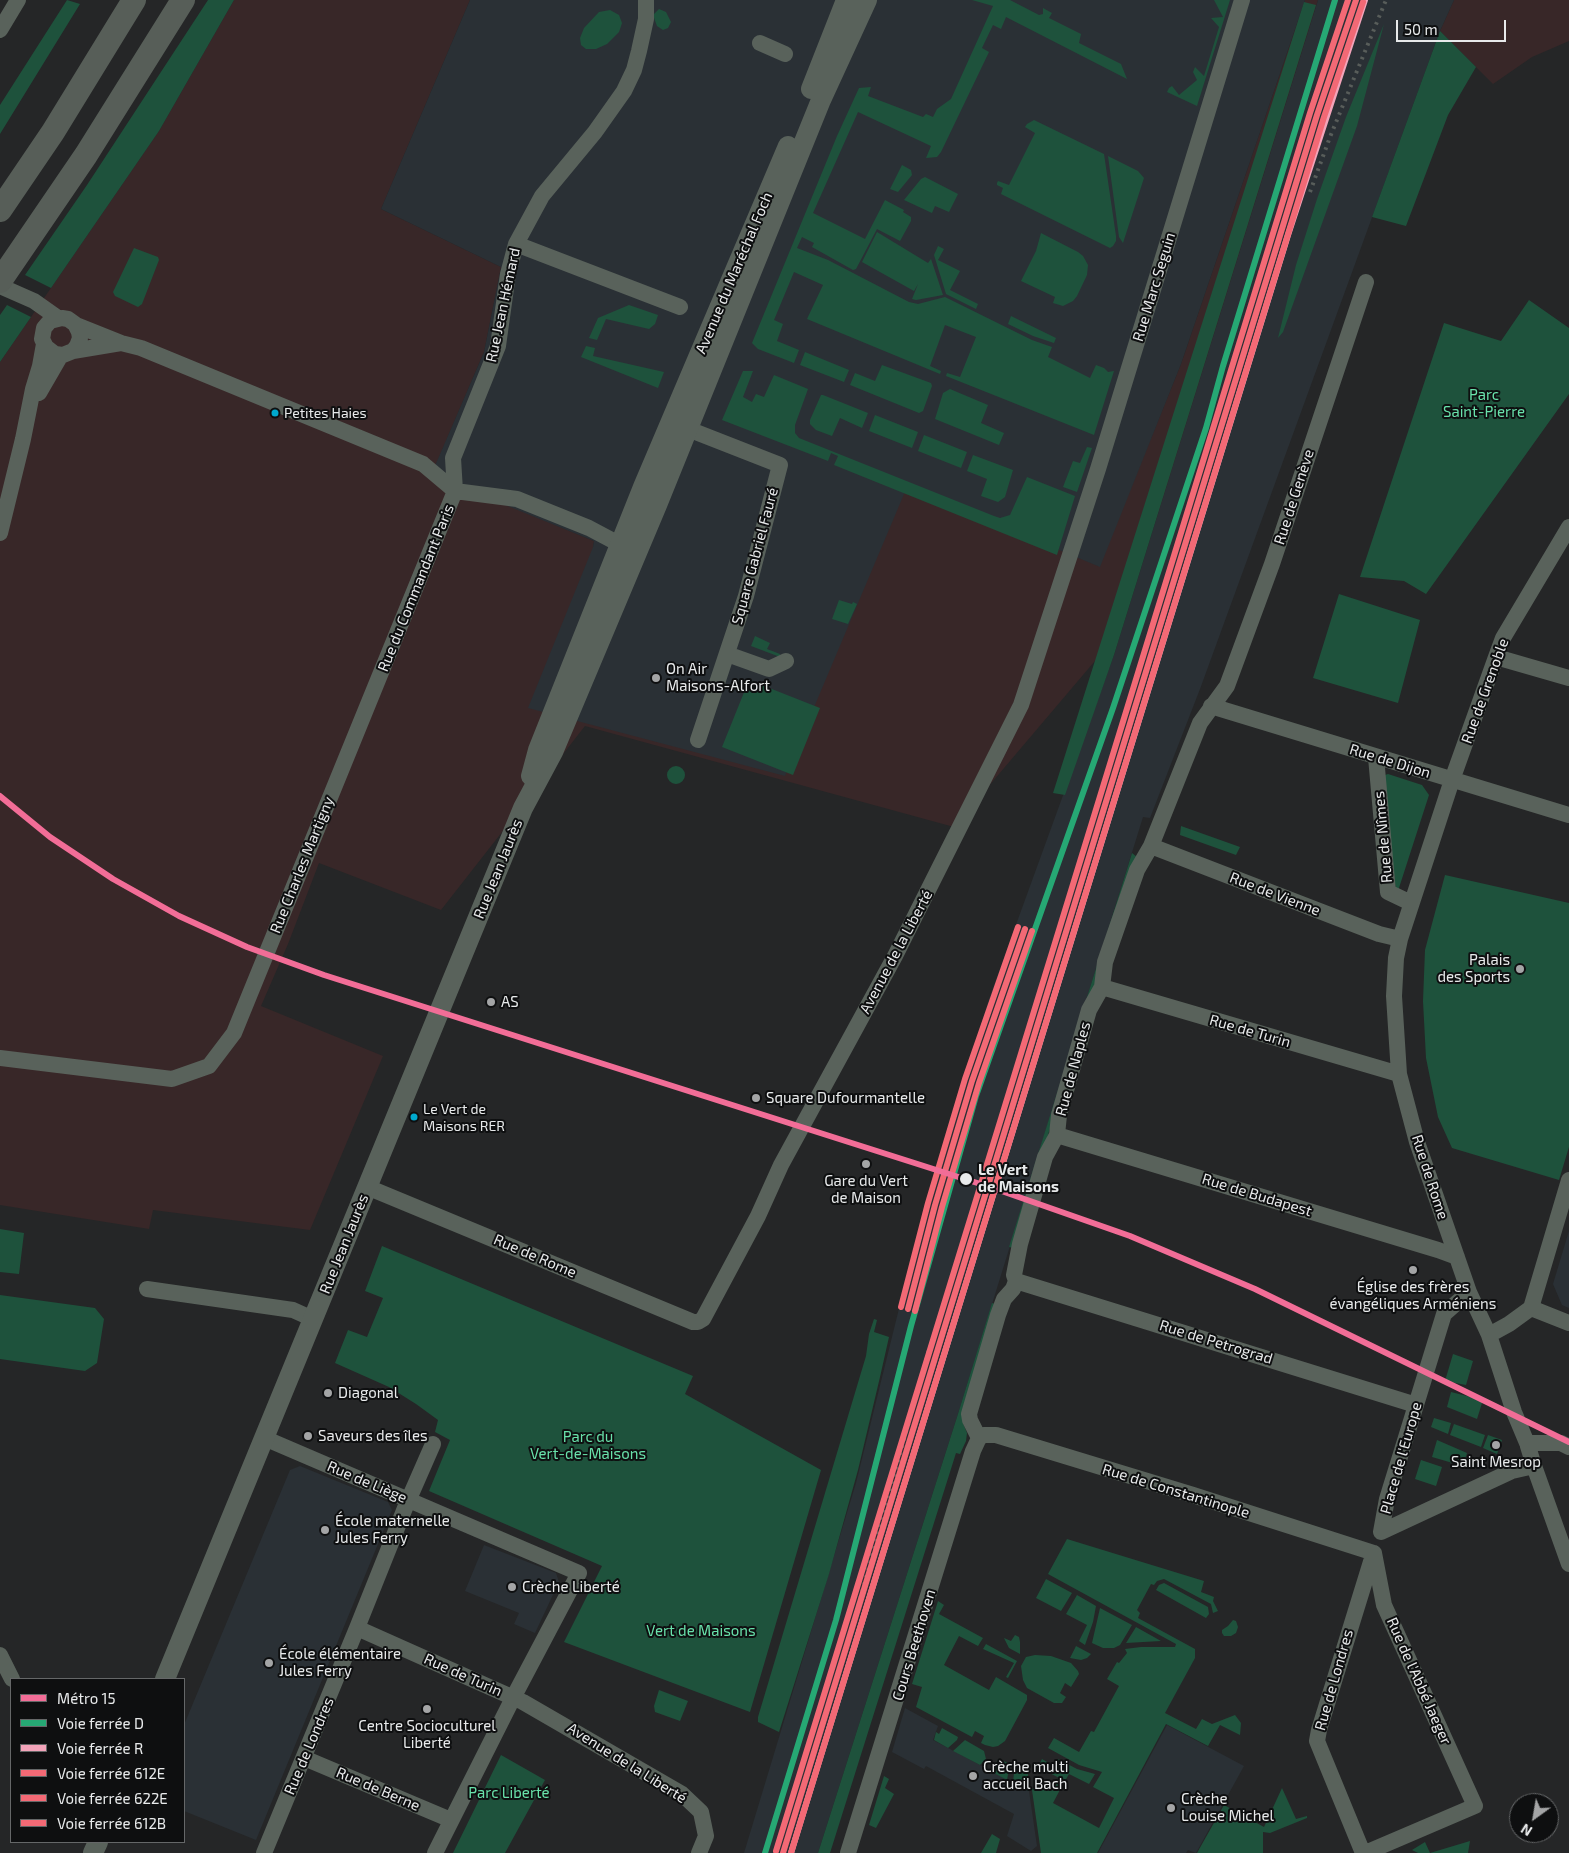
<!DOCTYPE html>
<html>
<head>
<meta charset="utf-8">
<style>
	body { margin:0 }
	#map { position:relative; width:1569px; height:1853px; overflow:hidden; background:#252627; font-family:"Exo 2",sans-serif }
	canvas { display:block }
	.legend { position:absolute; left:10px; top:1678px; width:175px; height:165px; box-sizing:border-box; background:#0e0f10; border:1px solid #656768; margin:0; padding:6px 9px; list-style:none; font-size:15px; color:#e8eaeb }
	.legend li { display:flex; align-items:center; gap:10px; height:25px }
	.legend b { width:25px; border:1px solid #656768 }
	.north { position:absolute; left:1509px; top:1793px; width:50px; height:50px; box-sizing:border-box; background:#0e0f10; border:1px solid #656768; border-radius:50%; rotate:212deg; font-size:14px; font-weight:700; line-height:20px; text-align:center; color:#e8eaeb }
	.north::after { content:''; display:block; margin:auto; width:18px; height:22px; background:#a4a5a6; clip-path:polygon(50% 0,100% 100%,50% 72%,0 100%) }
	.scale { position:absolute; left:1396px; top:20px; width:110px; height:22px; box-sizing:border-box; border:2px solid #e8eaeb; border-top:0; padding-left:6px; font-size:15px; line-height:18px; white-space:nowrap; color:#e8eaeb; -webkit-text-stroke:4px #0e0f10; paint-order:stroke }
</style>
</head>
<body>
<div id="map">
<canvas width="1569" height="1853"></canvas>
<ul class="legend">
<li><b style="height:6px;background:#f26d97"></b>Métro 15</li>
<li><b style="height:6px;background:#26a874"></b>Voie ferrée D</li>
<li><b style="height:6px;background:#f3a4ba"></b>Voie ferrée R</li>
<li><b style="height:6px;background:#f36975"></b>Voie ferrée 612E</li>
<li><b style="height:6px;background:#f36975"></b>Voie ferrée 622E</li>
<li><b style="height:6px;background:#f36975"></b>Voie ferrée 612B</li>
</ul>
<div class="north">N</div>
<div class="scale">50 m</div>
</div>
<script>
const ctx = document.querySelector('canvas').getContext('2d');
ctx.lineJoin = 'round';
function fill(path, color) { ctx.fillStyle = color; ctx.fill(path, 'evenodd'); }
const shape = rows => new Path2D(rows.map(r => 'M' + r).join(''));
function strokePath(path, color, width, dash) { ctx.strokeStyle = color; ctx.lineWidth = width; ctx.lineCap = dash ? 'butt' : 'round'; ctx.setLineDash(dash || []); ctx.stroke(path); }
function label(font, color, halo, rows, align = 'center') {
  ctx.font = font + ' "Exo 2",sans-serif'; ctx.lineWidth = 4; ctx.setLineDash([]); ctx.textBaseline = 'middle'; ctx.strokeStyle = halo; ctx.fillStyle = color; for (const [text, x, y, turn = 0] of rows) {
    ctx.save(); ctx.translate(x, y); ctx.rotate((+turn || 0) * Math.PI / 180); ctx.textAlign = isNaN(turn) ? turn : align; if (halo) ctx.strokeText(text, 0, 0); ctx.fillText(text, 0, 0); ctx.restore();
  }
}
fill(shape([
	[234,0,470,0,381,209,501,267,484,352,432,474,594,541,593,547,907,487,1099,566,1181,364,1305,0,1318,0,1160,508,1111,642,954,827,585,726,441,910,319,863,288,944,261,1006,383,1056,310,1230,153,1210,149,1229,0,1205,0,362,159,131],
	[1454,0,1569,0,1569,41,1532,57,1493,84,1440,31]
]), '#382728');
fill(shape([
	[470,0,1305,0,1181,364,1100,567,907,487,785,776,528,708,593,547,594,541,431,475,484,352,501,267,381,209],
	[1318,0,1454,0,1440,31,1200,689,1150,818,1143,817,957,1417,818,1853,744,1853,856,1483,926,1199,989,999,1114,655],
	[1569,1231,1569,1308,1562,1305,1553,1284],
	[300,1466,388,1502,392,1510,256,1840,184,1811,184,1725,290,1470],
	[484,1545,556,1573,559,1582,535,1633,514,1624,519,1613,465,1591],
	[905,1708,938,1726,933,1740,1029,1791,1037,1846,1031,1851,1007,1836,1014,1814,926,1766,924,1769,892,1752],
	[1167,1725,1244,1766,1196,1853,1188,1850,1186,1853,1098,1853]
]), '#2a3035');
fill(shape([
	[67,0,80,4,0,134,0,105],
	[208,0,234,0,159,131,51,288,25,275,87,185],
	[972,0,1010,0,1039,15,1043,14,1043,8,1052,13,1049,18,1081,34,1079,43,1121,64,1127,79,1006,17,1001,29,993,25,982,48,989,52,941,152,937,157,926,158,931,146,858,112,813,213,865,239,885,200,904,210,903,212,911,217,911,221,900,241,877,229,856,269,853,270,812,247,814,243,802,237,797,248,828,260,909,302,918,304,945,297,1032,340,1052,347,1048,357,1090,378,1096,365,1104,368,1108,372,1114,371,1094,435,946,376,947,373,960,377,976,337,945,325,930,366,941,371,940,374,807,319,823,285,794,272,774,320,783,324,777,341,799,350,794,363,758,349,752,343,837,136,859,88,871,87,868,96,923,117,926,114,933,117,937,109,951,99,993,6],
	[1214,0,1230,0,1197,106,1167,92,1169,88,1172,86,1179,95,1197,80,1193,72,1195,67,1204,76,1219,27,1211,18,1223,17],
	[1304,2,1316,5,1114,655,1065,795,1053,793],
	[659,9,666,12,671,22,668,28,663,30,657,26,653,15],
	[610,10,619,15,622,23,619,32,607,44,596,49,586,49,581,45,580,38,584,28,599,12],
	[1384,24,1357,126,1283,332,1278,338,1296,265,1317,199,1346,117],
	[1440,31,1476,67,1448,115,1406,226,1372,217],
	[1034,120,1104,154,1116,236,1116,241,1113,246,1110,248,1001,194,1003,188,997,185,997,183,998,181,1009,185,1035,133,1025,127,1027,124],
	[1108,156,1138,171,1144,178,1123,243,1119,237],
	[902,165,911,170,912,175,898,192,890,189],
	[925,177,958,194,949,212,935,206,932,213,904,200,921,179],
	[877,232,928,263,931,259,943,295,916,300,912,299,918,284,914,291,862,262],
	[1041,233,1078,252,1083,256,1088,265,1087,275,1077,296,1073,301,1063,306,1053,303,1055,297,1021,281,1036,251],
	[938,246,944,249,938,260,960,271,950,290,978,304,976,309,946,294,934,255],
	[134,248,158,257,159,260,142,304,138,307,115,296,113,292],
	[1529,300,1569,328,1569,394,1426,594,1404,581,1360,577,1444,323,1501,341],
	[7,305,31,317,0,362,0,315],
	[629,305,658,315,655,324,649,329,606,319,597,340,589,338,598,318],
	[1011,316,1056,338,1054,343,1033,336,1008,324],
	[586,346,595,348,593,356,664,372,658,388,581,357],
	[805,352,849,370,844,382,800,365],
	[882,365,931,383,932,386,923,411,919,413,850,385,855,373,875,381],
	[743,371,753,371,743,397,752,402,756,394,764,397,774,375,808,389,795,425,795,433,799,438,994,516,1000,518,1010,515,1027,477,1075,496,1057,555,834,465,838,456,831,453,828,461,722,420],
	[950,389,988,405,981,423,1004,433,999,445,935,419,943,393],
	[821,395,823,395,868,413,862,428,840,418,832,436,816,430,810,424,810,420],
	[875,415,918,432,912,448,869,431],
	[924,435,967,452,961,468,918,451],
	[1087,447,1092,448,1077,492,1063,487,1073,461,1080,463],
	[973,455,1013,470,1005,497,998,502,981,496,987,479,967,471],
	[1339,594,1420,620,1398,703,1313,678],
	[839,600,852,604,853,602,857,604,848,624,832,619],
	[755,636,770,643,767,649,780,654,780,657,751,646],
	[749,680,820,708,793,775,722,747],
	'667 775a9 9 0 1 1 18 0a9 9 0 1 1-18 0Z',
	[1388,774,1422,785,1429,795,1398,891,1396,891,1382,776],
	[1181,826,1240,847,1236,855,1180,835],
	[1132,853,1137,857,1091,996,1013,1248,1009,1247],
	[1445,875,1569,903,1569,1147,1559,1180,1452,1148,1438,1117,1426,1058,1423,1001,1425,950],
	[0,1229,24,1233,19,1274,0,1272],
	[382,1246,693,1376,685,1394,821,1470,750,1712,564,1642,602,1566,429,1491,450,1440,435,1432,438,1420,416,1404,389,1387,335,1363,348,1330,367,1337,383,1298,365,1291],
	[0,1295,95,1308,104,1319,97,1363,85,1371,0,1359],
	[992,1303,995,1304,963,1423,967,1433,966,1441,960,1454,956,1453,830,1853,818,1853,957,1417],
	[874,1319,877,1320,874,1332,889,1337,880,1377,858,1470,829,1574,779,1732,758,1722,758,1717,866,1356,869,1334],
	[1453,1354,1473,1361,1466,1385,1445,1381],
	[1451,1392,1483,1400,1477,1419,1447,1407],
	[1434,1418,1451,1423,1448,1434,1431,1427],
	[1454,1424,1485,1435,1481,1447,1450,1435],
	[1488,1435,1502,1440,1497,1454,1483,1448],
	[1437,1440,1467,1453,1463,1466,1432,1457],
	[1421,1460,1442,1467,1436,1486,1415,1479],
	[1067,1539,1204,1581,1201,1592,1214,1597,1213,1601,1218,1611,1213,1613,1211,1604,1164,1579,1157,1581,1154,1585,1151,1584,1137,1610,1140,1613,1138,1618,1195,1649,1195,1658,1165,1713,1196,1729,1202,1719,1212,1724,1235,1715,1241,1723,1240,1735,1220,1725,1208,1746,1166,1724,1097,1853,1041,1853,1032,1790,1036,1785,1054,1787,1057,1783,1062,1786,1053,1803,1099,1828,1114,1798,1093,1787,1102,1772,1079,1765,1048,1748,1054,1738,1079,1752,1091,1731,1094,1732,1119,1686,1107,1679,1117,1662,1119,1663,1127,1653,1125,1649,1141,1647,1175,1647,1176,1644,1048,1574],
	[1046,1579,1072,1593,1061,1611,1036,1598],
	[1164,1583,1208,1607,1209,1614,1206,1618,1156,1590,1159,1585],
	[1077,1595,1096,1606,1093,1622,1085,1645,1079,1641,1087,1625,1066,1614],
	[938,1601,944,1605,939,1614,983,1638,978,1646,959,1636,944,1665,989,1690,996,1677,1027,1695,1027,1700,1005,1741,998,1746,993,1747,985,1745,981,1743,984,1736,975,1731,972,1737,916,1707,922,1687,912,1684],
	[1100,1608,1132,1625,1120,1645,1114,1648,1103,1648,1092,1643],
	[1233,1620,1236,1621,1238,1627,1236,1633,1231,1636,1224,1636,1222,1633,1222,1630,1228,1626],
	[1136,1627,1161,1641,1126,1643],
	[1015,1635,1019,1637,1020,1642,1020,1654,1009,1648,1004,1638,1011,1641],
	[986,1644,1017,1661,1008,1678,1006,1677,1014,1663,983,1649],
	[1076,1646,1091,1654,1087,1658,1081,1660,1070,1658],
	[1035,1655,1051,1656,1071,1663,1078,1671,1079,1674,1071,1687,1065,1683,1060,1693,1066,1697,1062,1703,1054,1703,1027,1688,1023,1680,1021,1666,1026,1657],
	[659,1690,688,1701,680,1721,655,1712,654,1706],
	[942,1728,958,1737,957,1740,948,1748,934,1740,936,1732,939,1734],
	[965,1740,984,1751,986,1759,980,1765,953,1751],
	[501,1755,545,1780,505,1853,453,1853],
	[999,1759,1010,1764,1007,1780,994,1773,997,1761],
	[1042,1759,1054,1766,1058,1759,1077,1769,1095,1774,1089,1784,1069,1774,1065,1781,1038,1767],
	[1017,1768,1028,1774,1028,1791,1013,1783,1014,1773],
	[884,1776,889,1779,885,1788,894,1794,876,1828,869,1825],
	[1282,1788,1296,1819,1307,1816,1307,1818,1270,1833,1263,1832,1263,1853,1197,1853,1224,1805,1264,1827],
	[992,1834,1000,1839,996,1853,981,1853],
	[1470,1841,1468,1853,1418,1853,1412,1850,1425,1842,1430,1853]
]), '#1e523c');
strokePath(shape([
	[0,30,18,0],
	[760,43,785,54],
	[516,244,680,307],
	[0,286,34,301,58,318],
	[76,325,121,343,141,348,423,464,455,491,517,499,589,528,621,545],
	[73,351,77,346,80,338,79,332,75,324,68,319,62,318,50,321,44,328,42,339,46,347,55,354,63,355,73,351,121,343],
	[39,393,61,355],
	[688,429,780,465,746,596,698,740],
	[1569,527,1503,638,1496,657,1452,780,1400,939,1396,958,1394,996,1399,1074,1417,1142,1469,1292,1489,1335,1514,1412,1527,1443,1534,1466,1569,1564],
	[0,533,23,439,33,389,40,366,44,344],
	[727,654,769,669,786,661],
	[1496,657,1569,678],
	[1211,706,1569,815],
	[1376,757,1388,892,1411,903],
	[1151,846,1379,934,1400,939],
	[1102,987,1399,1074],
	[0,1058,172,1079,209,1066,234,1033,455,491,453,458,498,346,508,274,516,244,542,196,595,132,624,91,634,70,639,51,646,19,646,0],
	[1057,1135,1438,1250,1457,1257],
	[367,1187,693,1322,698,1322,703,1319,758,1216,781,1165,895,956,1021,705,1098,469,1242,0],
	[1016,1281,1416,1405],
	[147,1289,293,1310,313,1319],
	[1469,1292,1444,1314,1387,1499,1381,1532,1512,1471,1534,1466],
	[1531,1308,1569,1180],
	[1531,1308,1569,1323],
	[1489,1335,1509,1324,1531,1308],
	[264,1438,579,1573,513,1698,435,1853],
	[979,1438,970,1420,969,1414,998,1315,1004,1299,1013,1289,1016,1281,1014,1275,1020,1244,1045,1157,1057,1135,1059,1115,1089,1010,1102,987,1105,962,1137,870,1151,846,1200,723,1227,686,1272,564,1366,282],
	[979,1438,984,1435,996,1435,1193,1495,1374,1553],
	[1527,1443,1561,1443,1569,1447],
	[357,1628,523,1702,682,1794,701,1812,706,1836,699,1853],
	[0,1655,12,1679],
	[304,1758,451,1820],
	[264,1853,357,1628,405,1508,433,1444],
	[848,1853,973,1451,979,1438],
	[1363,1853,1317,1741,1319,1730,1373,1555],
	[1365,1853,1475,1806,1384,1605,1374,1553]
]), '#59625b', 16);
strokePath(shape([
	[811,89,846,0],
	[531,776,538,750,643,487,788,146],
	[165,1679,523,808,553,752,657,505,821,100,867,0],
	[93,1853,98,1842]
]), '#59625b', 20);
strokePath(shape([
	[0,210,53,132,134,0],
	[0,281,86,155,183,0]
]), '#575e58', 24);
strokePath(shape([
	[1310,192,1330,137,1386,0],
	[854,1621,929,1349]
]), '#585d5a', 4, [2.5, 5]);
strokePath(shape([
	[765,1853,836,1620,911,1326,976,1096,1113,708,1206,428,1223,366,1335,0]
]), '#26a874', 6);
strokePath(shape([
	[791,1853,1288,235,1365,0]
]), '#f3a4ba', 6);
strokePath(shape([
	[908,1309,935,1205,972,1081,1025,929],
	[783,1853,1317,115,1356,0]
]), '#f36975', 6);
strokePath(shape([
	[915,1311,942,1207,979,1083,1032,931],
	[791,1853,1324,117,1363,2]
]), '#f36975', 6);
strokePath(shape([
	[901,1307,928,1203,965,1079,1018,927],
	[776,1851,1310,113,1348,0]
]), '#f36975', 6);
strokePath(shape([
	[0,796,50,837,113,879,179,916,247,947,324,975,993,1188,1130,1236,1255,1289,1569,1442]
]), '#f26d97', 6);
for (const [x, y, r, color] of [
	[275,413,4.5,"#00a9ce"],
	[656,678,5,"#a4a5a6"],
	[1520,969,5,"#a4a5a6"],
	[491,1002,5,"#a4a5a6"],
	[756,1098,5,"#a4a5a6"],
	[414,1117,4.5,"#00a9ce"],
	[866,1164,5,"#a4a5a6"],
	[966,1179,7,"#e8eaeb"],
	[1413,1270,5,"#a4a5a6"],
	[328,1393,5,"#a4a5a6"],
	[308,1436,5,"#a4a5a6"],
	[1496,1445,5,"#a4a5a6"],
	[325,1530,5,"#a4a5a6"],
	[512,1587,5,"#a4a5a6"],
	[269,1663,5,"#a4a5a6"],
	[427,1709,5,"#a4a5a6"],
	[973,1776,5,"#a4a5a6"],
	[1171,1808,5,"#a4a5a6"]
]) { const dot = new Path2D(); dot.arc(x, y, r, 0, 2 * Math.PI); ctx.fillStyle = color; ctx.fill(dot); strokePath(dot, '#0e0f10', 2); }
label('14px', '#e8eaeb', '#0e0f10', [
	["Petites Haies",284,413],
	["Le Vert de",423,1109],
	["Maisons RER",423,1126]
], 'left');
label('15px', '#e8eaeb', '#0e0f10', [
	["Avenue du Maréchal Foch",734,273,-67],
	["Rue Marc Seguin",1154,287,-73],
	["Rue Jean Hémard",503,305,-78],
	["Rue de Genève",1294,497,-72],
	["Square Gabriel Fauré",755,556,-75],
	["Rue du Commandant Paris",416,588,-68],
	["Rue de Grenoble",1485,691,-70],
	["Rue de Dijon",1390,761,17],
	["Rue de Nîmes",1383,837,-95],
	["Rue Charles Martigny",302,865,-68],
	["Rue Jean Jaurès",498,869,-68],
	["Rue de Vienne",1275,894,21],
	["Avenue de la Liberté",896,952,-62],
	["Rue de Turin",1250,1031,16],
	["Rue de Naples",1073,1069,-75],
	["Rue de Rome",1430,1177,72],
	["Rue de Budapest",1257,1195,17],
	["Rue Jean Jaurès",344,1244,-68],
	["Rue de Rome",535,1256,23],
	["Rue de Petrograd",1216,1342,17],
	["Place de l'Europe",1401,1458,-74],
	["Rue de Liège",367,1482,23],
	["Rue de Constantinople",1176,1491,17],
	["Cours Beethoven",914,1645,-73],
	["Rue de Turin",463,1675,24],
	["Rue de Londres",1334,1680,-74],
	["Rue de l'Abbé Jaeger",1419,1681,66],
	["Rue de Londres",309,1746,-67],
	["Avenue de la Liberté",627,1763,32],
	["Rue de Berne",378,1789,23]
]);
label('15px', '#69e2ab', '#0e0f10', [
	["Parc",1484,395],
	["Saint-Pierre",1484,412],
	["Parc du",588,1437],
	["Vert-de-Maisons",588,1454],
	["Vert de Maisons",701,1631],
	["Parc Liberté",509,1793]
]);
label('15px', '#e8eaeb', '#0e0f10', [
	["On Air",666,669],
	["Maisons-Alfort",666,686],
	["Palais",1510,960,"right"],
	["des Sports",1510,977,"right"],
	["AS",501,1002],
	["Square Dufourmantelle",766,1098],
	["Gare du Vert",866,1181,"center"],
	["de Maison",866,1198,"center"],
	["Église des frères",1413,1287,"center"],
	["évangéliques Arméniens",1413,1304,"center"],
	["Diagonal",338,1393],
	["Saveurs des îles",318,1436],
	["Saint Mesrop",1496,1462,"center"],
	["École maternelle",335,1521],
	["Jules Ferry",335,1538],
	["Crèche Liberté",522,1587],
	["École élémentaire",279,1654],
	["Jules Ferry",279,1671],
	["Centre Socioculturel",427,1726,"center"],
	["Liberté",427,1743,"center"],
	["Crèche multi",983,1767],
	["accueil Bach",983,1784],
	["Crèche",1181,1799],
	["Louise Michel",1181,1816]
], 'left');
label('bold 15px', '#e8eaeb', '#0e0f10', [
	["Le Vert",978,1170],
	["de Maisons",978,1187]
], 'left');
</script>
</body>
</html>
